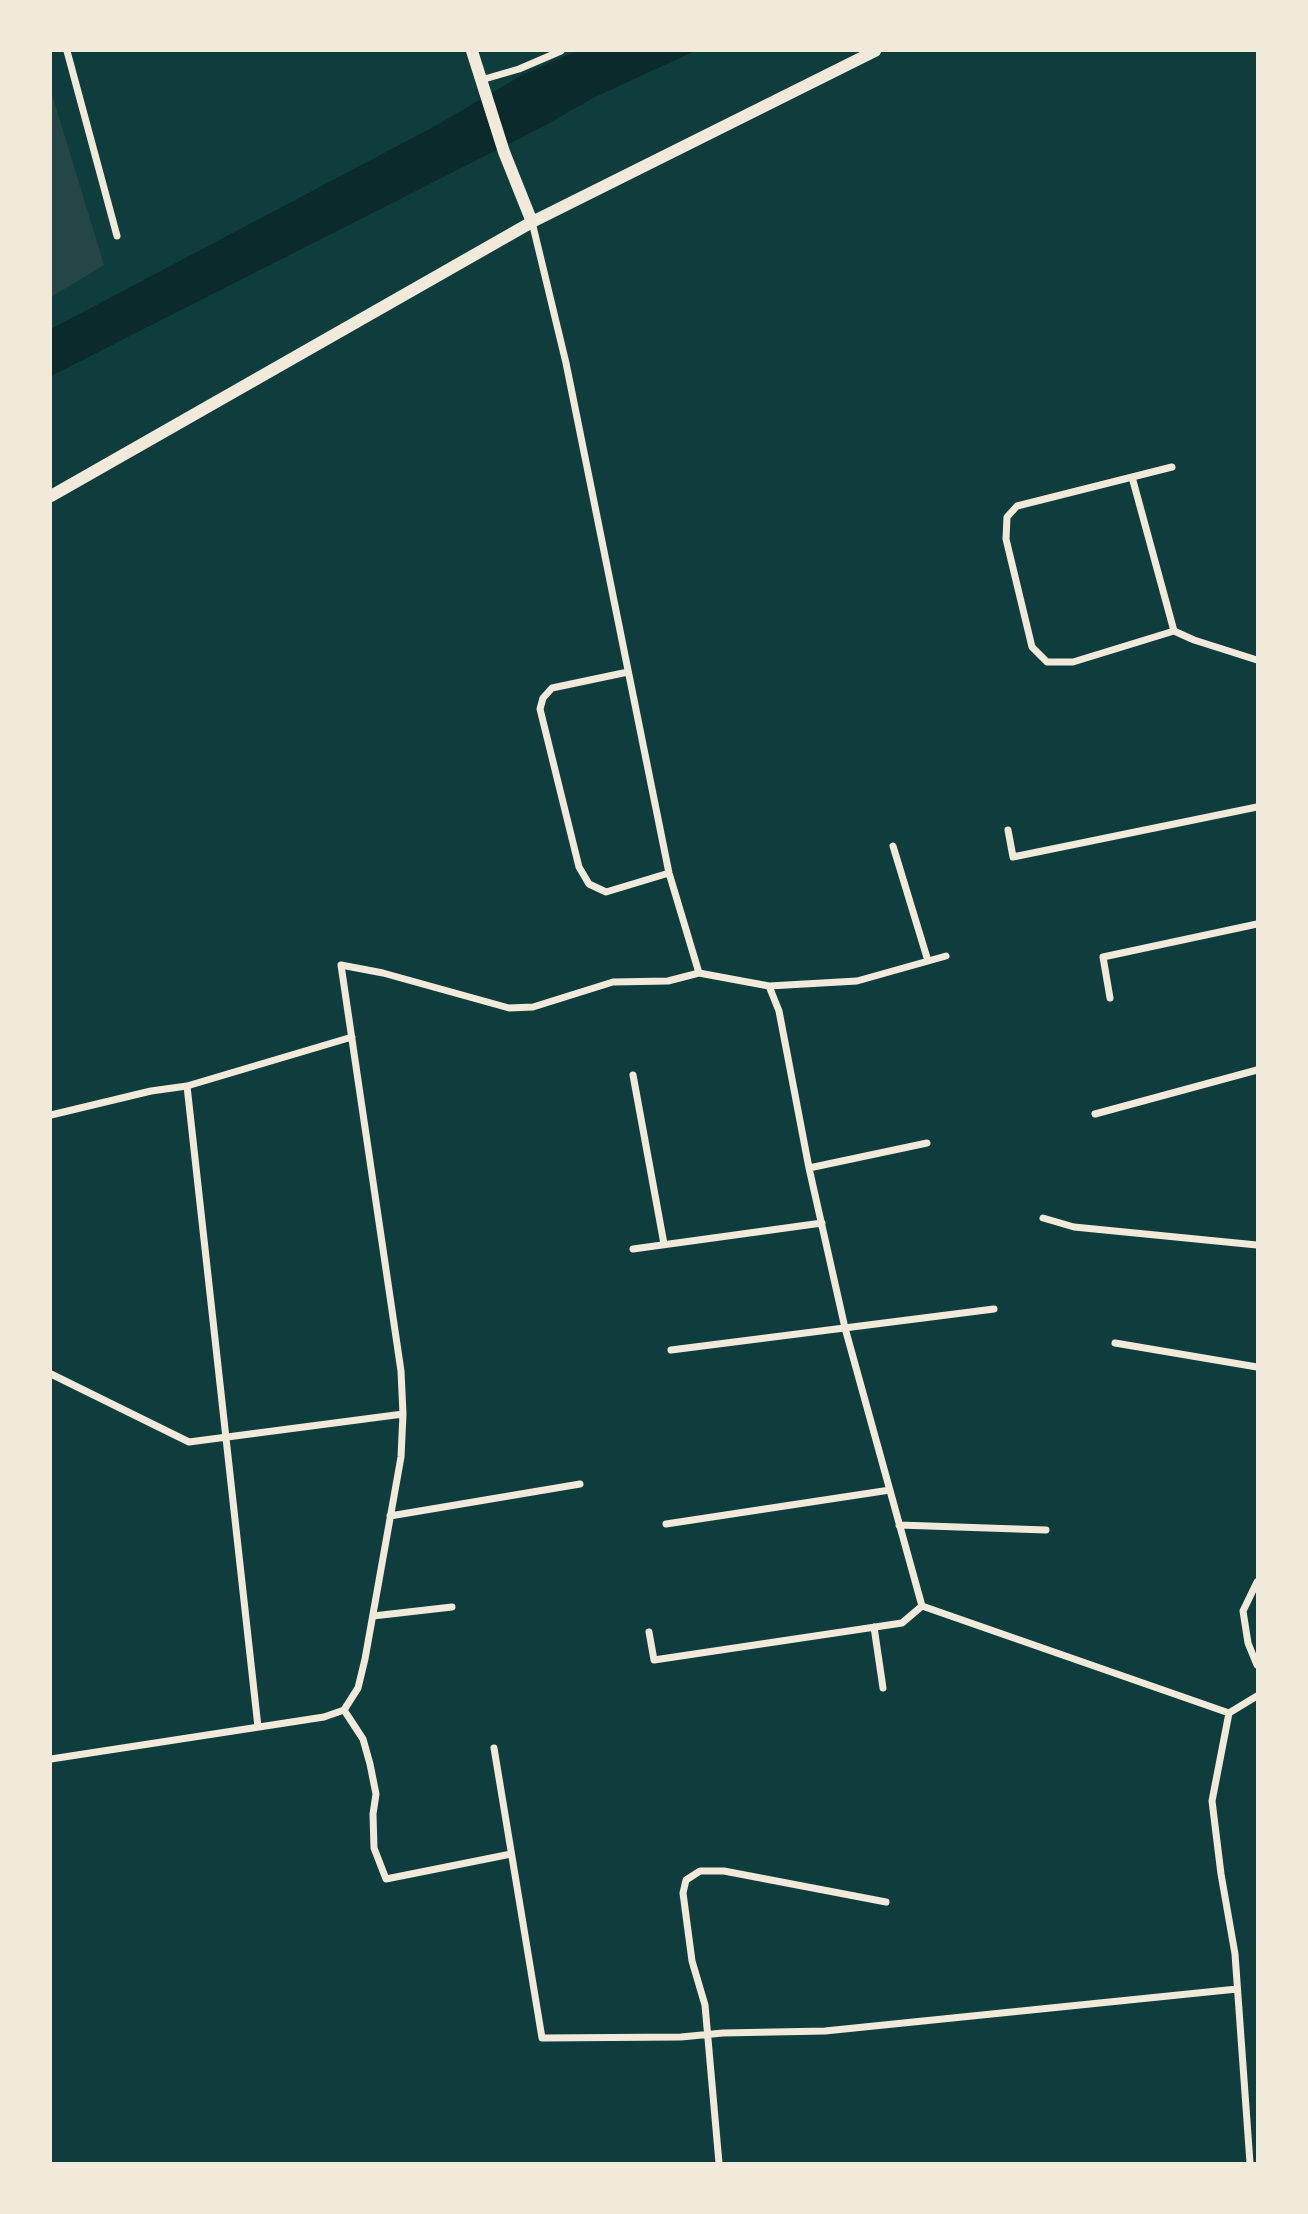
<!DOCTYPE html>
<html>
<head>
<meta charset="utf-8">
<style>
	body { margin:0 }
	#map { position:relative; width:1308px; height:2214px; overflow:hidden; background:#0f3d3e; font-family:"Work Sans",sans-serif }
	canvas { display:block }
	.frame { position:absolute; inset:0; border:52px solid #f1e9da; pointer-events:none }
</style>
</head>
<body>
<div id="map">
<canvas width="1308" height="2214"></canvas>
<div class="frame"></div>
</div>
<script>
const ctx = document.querySelector('canvas').getContext('2d');
ctx.lineJoin = 'round';
function fill(path, color) { ctx.fillStyle = color; ctx.fill(path, 'evenodd'); }
const shape = rows => new Path2D(rows.map(r => 'M' + r).join(''));
function strokePath(path, color, width, dash) { ctx.strokeStyle = color; ctx.lineWidth = width; ctx.lineCap = dash ? 'butt' : 'round'; ctx.setLineDash(dash || []); ctx.stroke(path); }
fill(shape([
	[51,91,104,265,51,297]
]), '#244646');
fill(shape([
	[577,51,695,51,595,97,544,126,51,376,51,329,437,125,524,74]
]), '#0a2a2b');
strokePath(shape([
	[67,51,117,236],
	[481,80,519,69,561,51],
	[532,222,566,363,669,873,699,973,769,986,779,1011,809,1168,845,1328,922,1606,1229,1713],
	[1172,467,1017,506,1007,517,1006,539,1032,647,1047,662,1073,662,1174,631,1194,640,1257,660],
	[1132,477,1174,631],
	[628,672,552,688,543,698,540,709,579,867,589,884,606,892,669,873],
	[1008,830,1013,857,1257,807],
	[893,846,928,961],
	[769,986,857,981,946,956],
	[1110,998,1103,957,1257,924],
	[633,1075,664,1244],
	[187,1086,258,1727],
	[1095,1114,1257,1070],
	[51,1115,151,1091,187,1086,352,1037],
	[809,1168,927,1143],
	[1043,1218,1074,1227,1257,1245],
	[633,1249,822,1223],
	[1115,1343,1257,1367],
	[671,1350,994,1309],
	[51,1374,189,1442,403,1414],
	[390,1516,580,1484],
	[666,1524,890,1490],
	[899,1525,1046,1530],
	[1257,1582,1243,1611,1248,1643,1257,1665],
	[373,1616,452,1607],
	[874,1627,883,1688],
	[649,1632,654,1660,902,1623,922,1606],
	[344,1710,363,1739,370,1764,376,1794,373,1814,374,1848,386,1879,511,1854],
	[494,1748,542,2038,681,2037,723,2033,825,2031,1237,1989],
	[51,1759,324,1717,344,1710,358,1688,365,1659,401,1457,403,1414,401,1371,341,965,383,973,509,1008,533,1007,613,982,668,981,699,973],
	[719,2163,705,2005,692,1961,683,1893,686,1880,700,1871,724,1871,886,1902],
	[1250,2163,1235,1954,1221,1874,1212,1801,1229,1713,1257,1696]
]), '#f1e9da', 7);
strokePath(shape([
	[472,51,504,152,532,222],
	[51,496,532,222,875,51]
]), '#f1e9da', 12);
</script>
</body>
</html>
